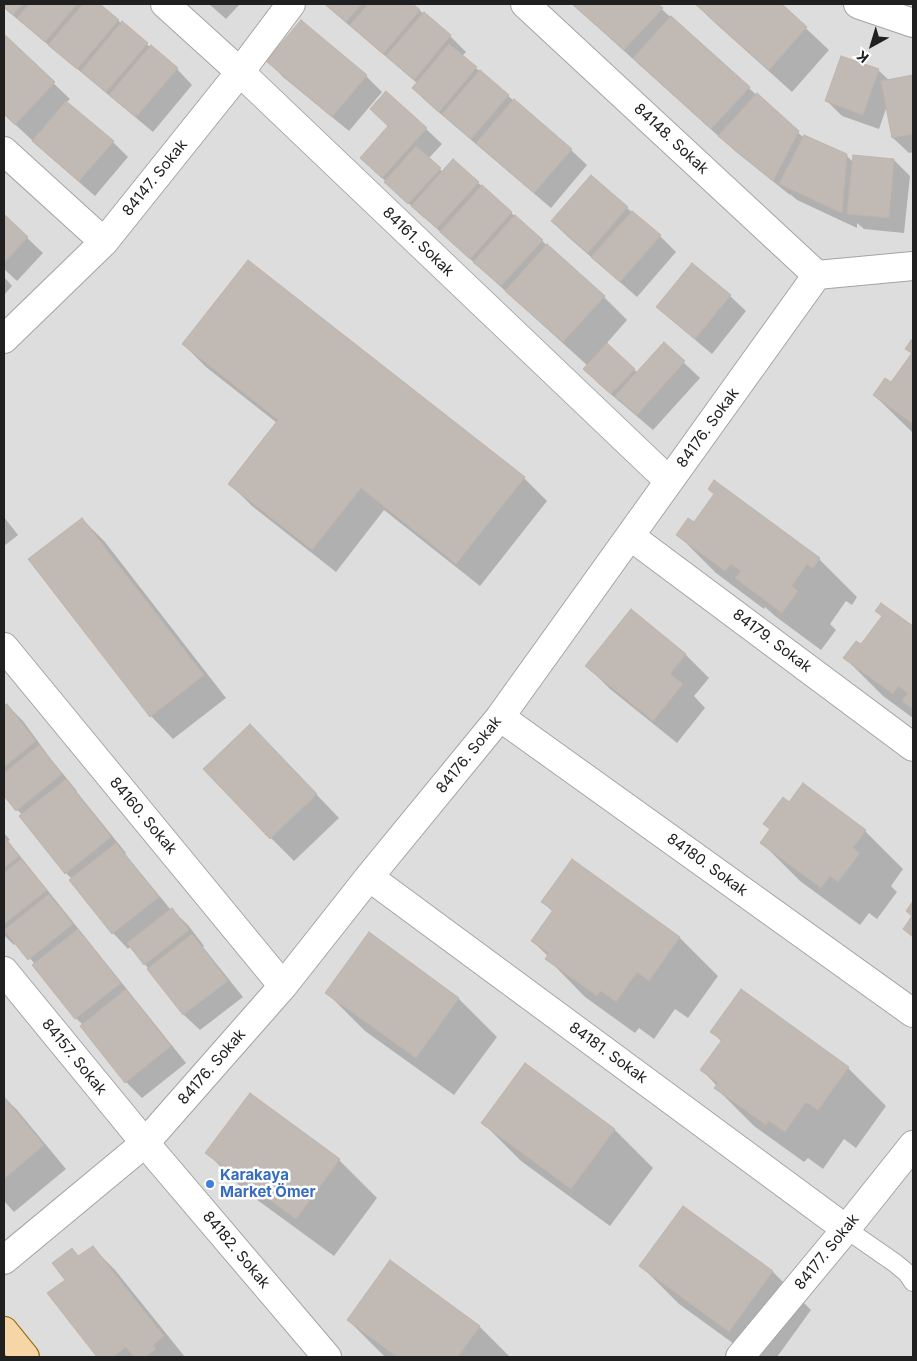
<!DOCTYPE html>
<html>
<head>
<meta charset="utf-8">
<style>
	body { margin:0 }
	#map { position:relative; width:917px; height:1361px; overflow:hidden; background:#f0ede7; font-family:Inter,sans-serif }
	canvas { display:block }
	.frame { position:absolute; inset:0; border:5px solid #202020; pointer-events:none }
	.north { position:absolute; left:847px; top:20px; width:50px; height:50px; -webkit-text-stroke:4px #fff; paint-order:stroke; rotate:219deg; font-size:14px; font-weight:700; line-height:20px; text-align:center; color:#202020 }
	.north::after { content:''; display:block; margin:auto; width:18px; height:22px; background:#202020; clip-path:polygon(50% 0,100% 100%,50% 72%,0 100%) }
</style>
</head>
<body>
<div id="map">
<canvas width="917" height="1361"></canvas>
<div class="frame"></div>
<div class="north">K</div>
</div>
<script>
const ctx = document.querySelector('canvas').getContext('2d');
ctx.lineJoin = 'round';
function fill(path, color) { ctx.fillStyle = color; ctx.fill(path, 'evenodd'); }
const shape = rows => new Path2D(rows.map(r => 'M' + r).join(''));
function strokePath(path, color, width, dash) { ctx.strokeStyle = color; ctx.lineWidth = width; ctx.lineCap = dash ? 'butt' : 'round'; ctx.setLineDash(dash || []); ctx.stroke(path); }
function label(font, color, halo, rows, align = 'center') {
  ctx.font = font + ' Inter,sans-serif'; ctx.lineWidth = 5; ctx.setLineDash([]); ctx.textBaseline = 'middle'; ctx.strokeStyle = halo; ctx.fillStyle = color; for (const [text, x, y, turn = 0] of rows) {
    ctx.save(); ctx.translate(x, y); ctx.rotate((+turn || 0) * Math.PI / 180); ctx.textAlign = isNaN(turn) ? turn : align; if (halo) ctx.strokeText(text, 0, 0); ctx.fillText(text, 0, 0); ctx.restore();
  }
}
fill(shape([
	[4,4,913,4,913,1357,4,1357]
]), '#dedddd');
fill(shape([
	[4,4,98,4,177,69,192,85,153,132,4,8],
	[209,4,240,4,226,19],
	[324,4,412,4,450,36,466,52,462,56,571,150,587,165,551,208,429,104,413,88,417,83],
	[572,4,656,4,804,138,846,155,853,162,894,160,910,176,904,233,864,229,857,223,857,228,797,200,790,194,790,195,735,151],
	[696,4,780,4,829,50,792,92,714,22],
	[4,36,70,99,66,103,113,142,128,157,95,196,49,156,4,114],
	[268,61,366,76,382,92,349,131,283,77],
	[878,70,890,81,913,77,913,152,909,153,893,138,887,106,879,129,842,116,826,100],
	[426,129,442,144,428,159,443,172,454,161,604,297,627,320,606,344,638,373,664,344,700,378,653,430,600,385,585,369,588,366,425,218,424,218,377,173],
	[627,208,660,236,676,252,637,297,568,237,552,221],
	[4,216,43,253,17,281,4,269],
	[4,277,12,286,4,295],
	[730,296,746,311,712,354,674,322,658,307],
	[912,342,913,343,913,433,874,395,891,383,912,354,906,348],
	[183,344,524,478,547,501,480,586,384,510,336,572,252,506,229,483,277,423,206,367],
	[715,495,819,559,857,597,852,605,846,601,830,624,836,630,821,650,775,616,765,607,764,609,716,573,678,535,694,524],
	[4,517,18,535,4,546],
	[82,519,105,542,226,698,173,739,151,716],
	[882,605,913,628,913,718,883,696,845,658,861,646,883,617,877,611],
	[631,611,686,655,709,678,694,696,705,708,677,743,610,689,587,666],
	[4,705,5,707,7,705,23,721,50,758,77,791,76,791,126,853,125,854,171,910,172,910,188,925,204,946,203,947,243,997,200,1030,184,1015,131,946,128,949,113,933,72,879,66,873,22,815,4,794],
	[273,749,339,818,294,861,271,838],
	[789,804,865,831,903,869,891,886,897,892,877,919,869,913,860,925,800,881,762,843,771,830,764,824],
	[4,833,10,840,8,841,61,907,186,1063,142,1098,126,1082,82,1026,83,1025,76,1018,34,965,35,964,16,943,14,945,4,935],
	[572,861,680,938,718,976,688,1018,675,1009,654,1039,639,1028,635,1033,585,997,547,958,548,956,532,941,553,912,543,902],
	[369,934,459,999,497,1037,454,1095,365,1031,327,993],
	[712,1032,848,1068,886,1106,856,1148,844,1139,823,1169,808,1158,804,1162,754,1126,716,1088,717,1086,702,1070,722,1042],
	[526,1065,615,1130,653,1168,610,1226,521,1161,483,1123],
	[4,1097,17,1110,66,1169,14,1212,4,1201],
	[207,1153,339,1160,377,1198,334,1256,245,1191],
	[684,1207,773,1272,811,1310,777,1357,752,1357,679,1304,641,1266],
	[92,1247,115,1270,185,1357,99,1357,49,1293,67,1280,79,1257],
	[391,1262,480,1327,510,1357,385,1357,348,1320]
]), '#0003');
const building = shape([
	[4,4,23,4,13,15,4,7,4,4],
	[29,4,77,4,45,42,17,18,29,4],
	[83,4,100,4,119,20,77,69,48,45,83,4],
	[325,4,362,4,346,22,325,4],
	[368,4,413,4,420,10,383,54,350,25,368,4],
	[572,4,658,4,663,8,624,50,572,4],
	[695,4,782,4,807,27,769,70,695,4],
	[424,12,451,35,414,80,386,56,424,12],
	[671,16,750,87,711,129,633,58,671,16],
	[301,20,367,75,332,117,266,61,301,20],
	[122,21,148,43,106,92,81,71,122,21],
	[4,34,55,82,15,125,4,114,4,34],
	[449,44,477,67,439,112,412,88,449,44],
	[151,45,178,68,136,117,109,95,151,45],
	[841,56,879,69,863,115,825,101,841,56],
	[480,70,509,95,471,139,442,114,480,70],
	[913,75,913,134,892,138,881,81,913,75],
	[386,91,427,128,382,178,360,158,388,126,370,109,386,91],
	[757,93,799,131,773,181,718,136,757,93],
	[514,99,572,149,534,193,476,143,514,99],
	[66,101,114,141,79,181,32,141,66,101],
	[804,135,847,154,842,213,779,184,804,135],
	[416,146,441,168,408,204,384,182,416,146],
	[853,155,894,159,889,218,847,214,853,155],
	[453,159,479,182,437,228,411,206,453,159],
	[591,175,628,207,588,253,551,221,591,175],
	[482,185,512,212,470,259,440,232,482,185],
	[632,211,661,235,620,282,591,257,632,211],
	[4,214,28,237,4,263,4,214],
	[515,215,543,240,501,286,473,262,515,215],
	[547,244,605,296,563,342,505,291,547,244],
	[248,260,525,477,456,564,361,488,312,550,228,484,278,420,182,344,248,260],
	[692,263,731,295,695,339,656,307,692,263],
	[911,340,913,341,913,424,873,395,885,378,891,382,912,353,905,349,911,340],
	[664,342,685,361,637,415,615,396,664,342],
	[607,343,635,369,611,394,583,369,607,343],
	[714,480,820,558,813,568,807,564,792,586,798,591,782,613,735,578,741,571,731,564,725,571,676,535,688,518,694,522,714,494,708,489,714,480],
	[82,518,204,675,150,717,28,559,82,518],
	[881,603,913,626,913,709,902,701,908,693,898,686,893,694,843,658,856,641,861,644,882,616,875,611,881,603],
	[631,609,686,654,670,674,683,684,653,721,585,666,631,609],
	[7,704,36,741,4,767,4,706,7,704],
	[250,724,317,794,270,839,203,769,250,724],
	[39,745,62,774,16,811,4,796,4,773,39,745],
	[66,779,111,837,65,874,19,816,66,779],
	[803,783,866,830,853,848,860,853,838,882,830,876,821,888,760,843,770,829,763,824,783,797,789,802,803,783],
	[4,837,19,856,4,868,4,837],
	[116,843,159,897,112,934,69,880,116,843],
	[21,859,47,890,4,924,4,873,21,859],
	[572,859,680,937,649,981,637,972,616,1002,601,991,597,996,545,959,549,953,531,941,553,910,541,902,572,859],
	[49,894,73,924,28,960,4,930,49,894],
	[913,901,913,937,903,929,912,916,906,911,913,901],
	[172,908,189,930,144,965,127,943,172,908],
	[78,929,121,983,75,1019,32,965,78,929],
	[369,932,459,998,416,1058,325,993,369,932],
	[192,934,228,981,183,1015,147,969,192,934],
	[126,989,171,1046,125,1083,80,1026,126,989],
	[741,989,849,1067,818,1110,806,1102,785,1132,769,1121,766,1125,714,1088,718,1083,700,1070,722,1040,710,1032,741,989],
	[525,1063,615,1129,571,1189,481,1123,525,1063],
	[250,1093,340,1159,296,1219,205,1153,250,1093],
	[4,1097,44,1145,4,1179,4,1097],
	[683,1206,773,1271,729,1332,639,1266,683,1206],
	[93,1246,164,1336,153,1345,156,1349,145,1357,134,1357,126,1347,113,1357,97,1357,47,1293,65,1280,52,1263,72,1248,78,1256,93,1246],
	[390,1260,480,1326,458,1357,397,1357,347,1320,390,1260]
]);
fill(building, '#c0b9b4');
strokePath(building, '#c1b5aa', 1);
const service = shape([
	[846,1229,895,1263,907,1273,913,1282]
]);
const minor = shape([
	[165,4,240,72,669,481],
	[525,4,817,275],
	[858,4,860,5,913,23],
	[4,151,104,242],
	[4,339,104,242,240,72,291,4],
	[630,536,913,747],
	[4,647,283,986],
	[500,717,913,1013],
	[369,877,846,1229],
	[4,971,145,1143,327,1357],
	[4,1260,145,1143,283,986,369,877,500,717,817,275,913,266],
	[740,1357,846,1229,913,1145]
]);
const primary = shape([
	[4,1331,25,1357]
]);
strokePath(service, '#a4a4a4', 20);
strokePath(minor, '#a4a4a4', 30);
strokePath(primary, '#91690b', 30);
strokePath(service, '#fff', 18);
strokePath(minor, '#fff', 28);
strokePath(primary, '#f6d6a6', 28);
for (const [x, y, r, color] of [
	[210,1184,5,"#3f7fe0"]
]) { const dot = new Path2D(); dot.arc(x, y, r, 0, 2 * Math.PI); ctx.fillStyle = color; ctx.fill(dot); strokePath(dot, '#fff', 2); }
label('15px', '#202020', '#fff', [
	["84148. Sokak",671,139,43],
	["84147. Sokak",155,178,-51],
	["84161. Sokak",418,242,44],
	["84176. Sokak",708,428,-54],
	["84179. Sokak",772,641,37],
	["84176. Sokak",469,755,-51],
	["84160. Sokak",143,816,50],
	["84180. Sokak",707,865,36],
	["84181. Sokak",608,1053,36],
	["84157. Sokak",74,1057,51],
	["84176. Sokak",212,1067,-49],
	["84182. Sokak",236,1250,50],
	["84177. Sokak",827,1252,-51]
]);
label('bold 15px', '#366cbe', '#fff', [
	["Karakaya",220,1175],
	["Market Ömer",220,1192]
], 'left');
</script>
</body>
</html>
